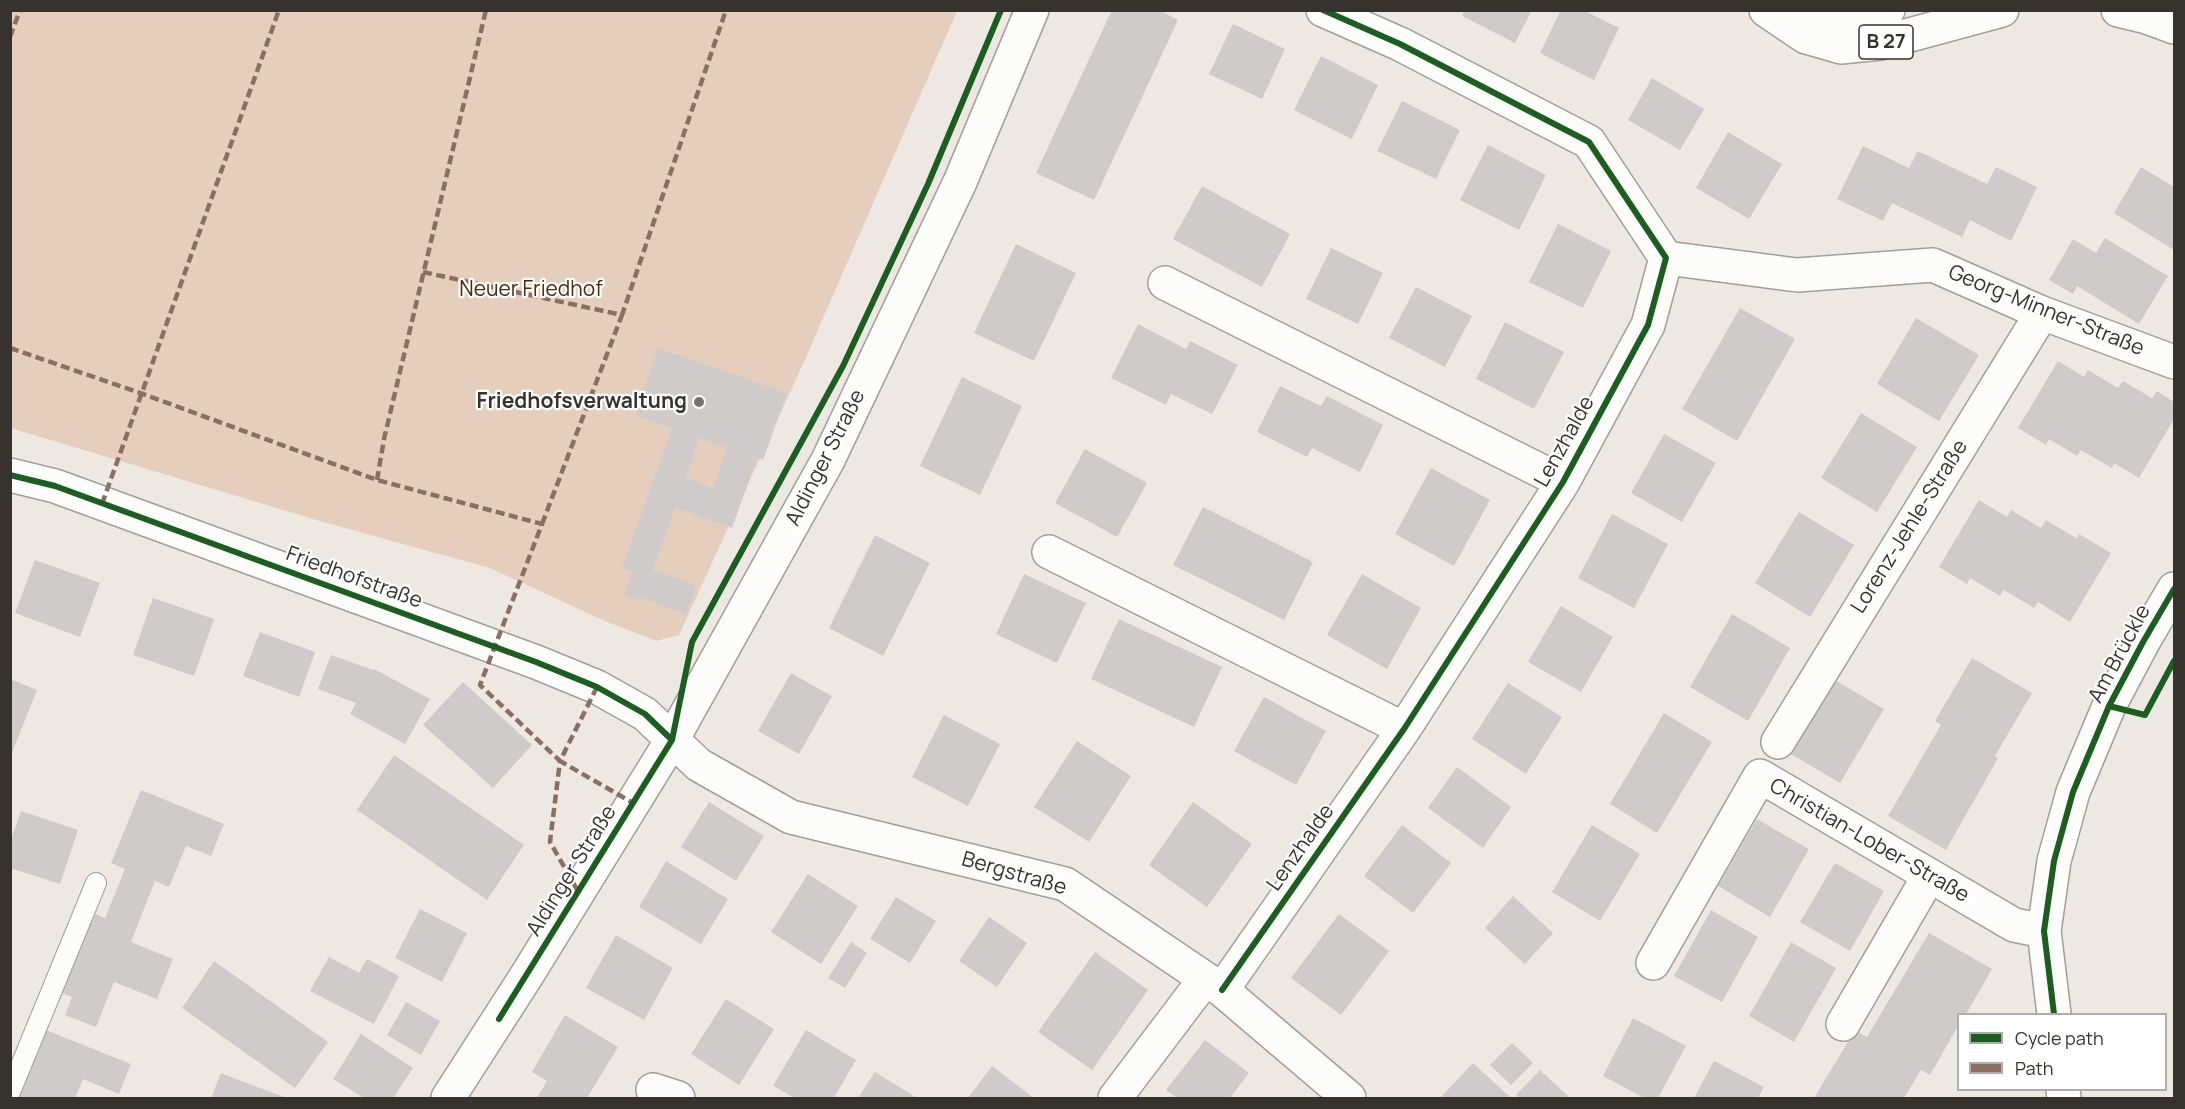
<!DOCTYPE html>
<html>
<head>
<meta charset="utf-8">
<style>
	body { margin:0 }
	#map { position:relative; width:2185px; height:1109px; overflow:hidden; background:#eee8e2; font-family:Manrope,sans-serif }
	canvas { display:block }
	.frame { position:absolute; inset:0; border:12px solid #36322e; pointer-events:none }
	.legend { position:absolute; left:1957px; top:1013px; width:210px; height:78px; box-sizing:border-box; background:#fff; border:2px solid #afadab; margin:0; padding:8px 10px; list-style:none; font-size:18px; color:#36322e }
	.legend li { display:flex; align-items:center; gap:12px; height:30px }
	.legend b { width:30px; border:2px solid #afadab }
</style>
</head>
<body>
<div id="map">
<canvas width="2185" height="1109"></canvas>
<div class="frame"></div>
<ul class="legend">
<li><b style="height:8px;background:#1b5e20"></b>Cycle path</li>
<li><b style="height:8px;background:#8d6e63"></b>Path</li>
</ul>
</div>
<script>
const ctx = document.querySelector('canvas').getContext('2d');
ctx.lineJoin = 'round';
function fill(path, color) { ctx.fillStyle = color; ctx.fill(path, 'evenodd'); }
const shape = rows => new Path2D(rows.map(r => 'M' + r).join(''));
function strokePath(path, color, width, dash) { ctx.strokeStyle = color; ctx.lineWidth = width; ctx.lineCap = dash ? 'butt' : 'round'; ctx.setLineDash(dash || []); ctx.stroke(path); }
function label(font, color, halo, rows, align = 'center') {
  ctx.font = font + ' Manrope,sans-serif'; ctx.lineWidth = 4.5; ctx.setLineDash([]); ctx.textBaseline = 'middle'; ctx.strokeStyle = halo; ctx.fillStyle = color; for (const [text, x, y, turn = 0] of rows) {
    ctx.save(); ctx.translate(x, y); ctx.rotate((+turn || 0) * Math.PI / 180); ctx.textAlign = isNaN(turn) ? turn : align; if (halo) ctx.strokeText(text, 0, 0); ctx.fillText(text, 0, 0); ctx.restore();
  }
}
fill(shape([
	[10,11,957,11,803,364,679,635,656,641,605,621,490,568,323,522,11,428]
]), '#e5cfbc');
fill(shape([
	[1112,10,1159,10,1178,20,1094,200,1036,173],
	[1465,10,1532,10,1515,43,1462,16],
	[1561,10,1583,10,1619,28,1594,80,1540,53],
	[1233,24,1285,49,1262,99,1209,74],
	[1321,56,1378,85,1352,139,1294,110],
	[1652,78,1704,109,1680,150,1628,120],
	[1402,101,1460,130,1436,179,1377,151],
	[1728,132,1782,164,1749,219,1696,188],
	[1488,145,1546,175,1519,230,1460,200],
	[1863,146,1909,168,1918,151,1987,184,1996,167,2037,187,2011,241,1970,220,1962,237,1892,203,1883,221,1837,199],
	[2141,167,2174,187,2174,250,2114,213],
	[1202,186,1290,234,1262,287,1173,239],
	[1558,224,1611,251,1583,308,1529,282],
	[2105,238,2168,276,2139,324,2077,286,2073,294,2049,280,2073,239,2096,253],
	[1016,244,1076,273,1034,361,974,333],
	[1331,248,1383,273,1358,324,1306,299],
	[1416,287,1472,316,1445,367,1389,338],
	[1740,308,1795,339,1737,441,1682,409],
	[1916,318,1979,355,1939,421,1877,384],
	[1505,322,1564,352,1534,409,1476,379],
	[1138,324,1186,349,1190,341,1238,365,1212,414,1171,394,1166,405,1111,378],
	[658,348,787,393,763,460,757,458,732,528,675,507,653,570,696,585,686,614,642,598,642,601,624,595,633,572,622,568,672,428,635,415],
	[699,438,727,448,713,488,686,478],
	[2058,361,2084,377,2088,370,2118,388,2123,381,2152,398,2157,391,2174,402,2174,419,2139,478,2114,463,2112,468,2081,450,2077,456,2049,439,2046,445,2018,428],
	[962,377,1022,406,980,495,920,466],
	[1280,386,1321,406,1327,396,1383,425,1360,472,1312,448,1307,457,1257,432],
	[1861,413,1917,447,1877,512,1821,478],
	[1664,434,1716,463,1682,522,1631,493],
	[1085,449,1147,483,1117,537,1055,503],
	[1431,468,1490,500,1454,566,1395,534],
	[1979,500,2007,517,2011,510,2041,528,2046,520,2076,538,2079,534,2111,553,2070,622,2038,602,2034,608,2004,590,2000,596,1970,578,1967,584,1939,567],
	[1203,507,1313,562,1284,620,1173,565],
	[1799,512,1854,545,1810,617,1755,583],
	[1612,514,1668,544,1634,608,1578,578],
	[875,535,930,563,883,656,829,628],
	[35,560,100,583,80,637,15,613],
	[1024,574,1086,603,1057,663,996,634],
	[1362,574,1421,608,1387,669,1327,635],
	[153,598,214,619,194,676,133,655],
	[1561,606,1613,637,1581,692,1528,662],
	[1732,614,1790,648,1748,721,1690,687],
	[1119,619,1222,667,1194,727,1091,679],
	[260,632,315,652,299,697,243,676],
	[331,655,373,670,374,669,430,699,405,744,350,714,356,703,318,689],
	[1972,658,2032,693,1995,756,1998,758,1946,850,1888,816,1941,725,1935,721],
	[791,673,832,696,799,754,758,731],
	[1828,676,1884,709,1840,783,1784,750],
	[10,679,37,690,11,755,10,755],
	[463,682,532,745,493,788,423,725],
	[1508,683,1562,717,1526,774,1472,739],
	[1264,697,1326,731,1296,785,1234,751],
	[1664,713,1712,742,1657,833,1610,804],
	[944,715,1000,744,968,806,912,777],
	[1077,741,1131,776,1089,842,1034,807],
	[394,755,524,845,487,900,357,810],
	[1457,767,1511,807,1483,848,1428,808],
	[141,790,224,824,211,856,186,846,169,887,155,881,131,942,173,959,157,999,114,982,96,1027,65,1015,72,997,59,992,91,912,105,918,125,869,111,863],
	[709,802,764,836,736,881,681,847],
	[1193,802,1252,844,1207,907,1149,865],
	[21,811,78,830,60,884,10,868,10,842],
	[1757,819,1809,849,1770,917,1718,886],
	[1402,825,1451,863,1413,913,1364,876],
	[1592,825,1640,854,1600,921,1552,892],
	[666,861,728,899,701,944,639,907],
	[1835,863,1884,891,1850,951,1800,922],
	[808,874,858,906,821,964,771,932],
	[1513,896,1553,933,1525,964,1485,928],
	[896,897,936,921,910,963,870,939],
	[420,909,467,933,442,982,395,958],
	[1711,910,1758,937,1722,1002,1674,976],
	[1339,914,1389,951,1341,1015,1291,978],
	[989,917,1027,943,997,987,959,961],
	[1929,933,1992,969,1966,1014,1958,1014,1958,1026,1930,1075,1921,1070,1904,1098,1814,1098,1855,1030,1867,1037],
	[616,935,673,968,644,1020,586,988],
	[851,942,867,953,845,988,828,978],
	[1791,942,1836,968,1794,1042,1749,1016],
	[1095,952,1148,990,1092,1070,1038,1032],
	[329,957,359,973,367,959,399,976,374,1024,310,991],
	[214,961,328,1042,295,1088,182,1008],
	[726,999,774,1029,739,1085,691,1054],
	[406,1002,440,1021,421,1055,387,1035],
	[565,1015,618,1047,587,1098,537,1098,547,1081,532,1072],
	[1633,1018,1686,1046,1658,1098,1644,1098,1603,1076],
	[46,1030,131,1064,119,1094,83,1079,75,1098,19,1098],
	[806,1030,856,1060,834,1098,795,1098,773,1086],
	[361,1034,413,1068,393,1098,364,1098,333,1079],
	[1205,1040,1249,1073,1230,1098,1177,1098,1166,1090],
	[1512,1043,1533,1063,1511,1085,1490,1065],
	[1714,1061,1764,1087,1758,1098,1694,1098],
	[1473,1063,1511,1098,1440,1098],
	[992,1066,1034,1098,968,1098],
	[1540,1070,1568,1096,1566,1098,1520,1098,1516,1095],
	[875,1072,917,1098,858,1098],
	[221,1073,286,1098,211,1098]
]), '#d0cbcb');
const lane = shape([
	[10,1092,96,883]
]);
const street = shape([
	[1666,258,1797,275,1933,265,2042,313,2174,362],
	[1165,283,1563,482],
	[10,475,55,486,536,662,597,687,645,714,699,765,791,817,1065,884,1222,990,1349,1098],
	[1049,552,1404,729],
	[1778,742,2042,313],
	[1653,963,1760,776,2014,925,2044,931],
	[1222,990,1404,729,1563,482,1648,325,1666,258,1589,142,1400,44,1323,10],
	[2054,1014,2044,931,2054,861,2073,792,2109,706,2143,642,2174,589],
	[1843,1024,1929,876],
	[653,1090,678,1098],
	[2063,1090,2064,1098],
	[1115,1098,1205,979]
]);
const secondary = shape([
	[448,1098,527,975,672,740,828,460,960,182,1032,10]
]);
const highway = shape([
	[1766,10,1806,37,1841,47,1880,43,2002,10],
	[2118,10,2147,17,2174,27],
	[1795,19,1833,23,1871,20,1888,10]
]);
strokePath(lane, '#a39e99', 22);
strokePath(street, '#a39e99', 36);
strokePath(secondary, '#a39e99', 36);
strokePath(highway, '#a39e99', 36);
strokePath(lane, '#fcfcfb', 20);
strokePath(street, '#fcfcfb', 33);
strokePath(secondary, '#fcfcfb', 33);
strokePath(highway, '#fcfcfb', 33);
strokePath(shape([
	[10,37,20,10],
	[423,272,622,315,726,10],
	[10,348,143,394,377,480,542,524,480,685,560,761,550,842,579,893],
	[377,480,384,439,486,10],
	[102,504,279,10],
	[542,524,622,315],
	[597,687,560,761,633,803]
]), '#8d6e63', 4.5, [9, 4.5]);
strokePath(shape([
	[10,475,55,486,536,662,597,687,645,714,672,740],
	[2109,706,2145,715,2174,661],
	[1222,990,1404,729,1563,482,1648,325,1666,258,1589,142,1400,44,1323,10],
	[2054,1014,2044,931,2054,861,2073,792,2109,706,2143,642,2174,589],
	[499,1019,672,740,692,642,843,366,928,184,1001,10]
]), '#1b5e20', 6);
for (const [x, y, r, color] of [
	[699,402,6,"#76726d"]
]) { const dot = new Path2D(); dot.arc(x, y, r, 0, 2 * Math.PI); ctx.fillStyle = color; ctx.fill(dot); strokePath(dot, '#fff', 2); }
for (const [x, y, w] of [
	[1886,42,54]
]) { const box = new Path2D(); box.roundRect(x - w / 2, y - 17, w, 34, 4.5); ctx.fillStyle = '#fff'; ctx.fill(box); strokePath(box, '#36322e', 1.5); }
label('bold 20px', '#36322e', null, [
	["B 27",1886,42]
]);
label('21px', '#4a2b0a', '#fff', [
	["Neuer Friedhof",531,290]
]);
label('21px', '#36322e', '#fff', [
	["Georg-Minner-Straße",2046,311,22],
	["Lenzhalde",1565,442,-61],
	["Aldinger Straße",826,458,-63],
	["Lorenz-Jehle-Straße",1910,527,-58],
	["Friedhofstraße",354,578,20],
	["Am Brückle",2120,654,-62],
	["Christian-Lober-Straße",1869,841,30],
	["Lenzhalde",1301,848,-55],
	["Aldinger Straße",572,871,-58],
	["Bergstraße",1014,874,16]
]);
label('bold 21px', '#36322e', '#fff', [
	["Friedhofsverwaltung",687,402]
], 'right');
</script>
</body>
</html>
